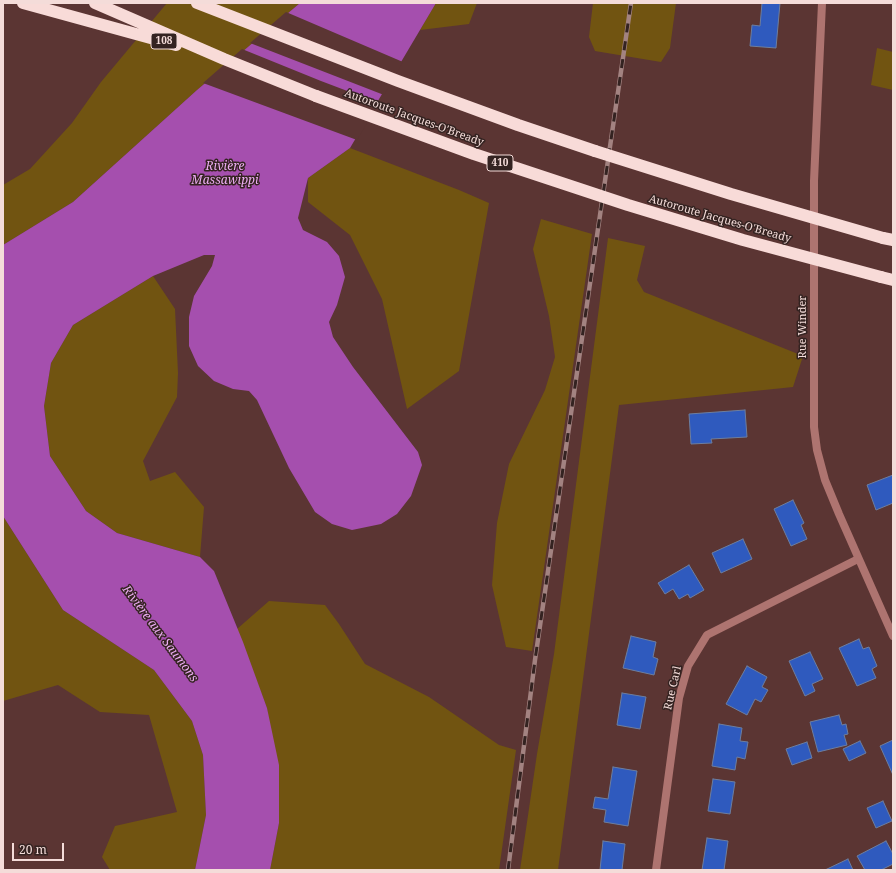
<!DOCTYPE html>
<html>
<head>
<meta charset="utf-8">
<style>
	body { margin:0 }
	#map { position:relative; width:896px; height:873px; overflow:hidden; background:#5b3533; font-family:"Noto Serif",serif }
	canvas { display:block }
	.frame { position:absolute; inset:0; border:4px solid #f4dcd9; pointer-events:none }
	.scale { position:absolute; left:12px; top:843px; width:52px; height:18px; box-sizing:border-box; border:2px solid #f4dcd9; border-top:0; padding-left:5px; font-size:12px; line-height:14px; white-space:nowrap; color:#f4dcd9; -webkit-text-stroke:3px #342321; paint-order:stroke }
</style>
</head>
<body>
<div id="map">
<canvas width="896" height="873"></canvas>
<div class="frame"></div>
<div class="scale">20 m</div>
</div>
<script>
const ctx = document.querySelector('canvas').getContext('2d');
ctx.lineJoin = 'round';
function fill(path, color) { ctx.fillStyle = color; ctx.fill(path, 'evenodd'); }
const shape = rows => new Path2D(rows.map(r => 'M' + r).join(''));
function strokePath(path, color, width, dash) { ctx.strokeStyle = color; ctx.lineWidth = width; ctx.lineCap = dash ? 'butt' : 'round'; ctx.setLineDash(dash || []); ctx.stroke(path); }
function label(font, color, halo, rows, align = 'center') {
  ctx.font = font + ' "Noto Serif",serif'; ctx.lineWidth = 3; ctx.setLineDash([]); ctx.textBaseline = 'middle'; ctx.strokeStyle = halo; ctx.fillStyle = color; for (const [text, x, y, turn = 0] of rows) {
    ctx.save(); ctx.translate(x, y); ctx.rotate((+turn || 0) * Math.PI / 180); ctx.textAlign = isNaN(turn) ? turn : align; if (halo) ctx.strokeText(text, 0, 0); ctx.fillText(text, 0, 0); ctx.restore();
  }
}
fill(shape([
	[167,3,300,3,197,90,73,202,3,245,3,185,30,169,72,123,101,82],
	[436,3,477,3,469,24,420,30],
	[593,3,676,3,670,48,661,62,595,51,589,37],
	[877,48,893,52,893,90,871,85],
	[350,148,459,190,489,203,459,371,407,409,382,299,350,235,308,202,308,178],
	[541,219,592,234,532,651,506,647,492,585,497,523,509,464,545,390,555,357,549,316,533,249],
	[608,238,645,246,637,280,644,292,803,356,793,387,619,405,558,870,520,870,537,754,554,654],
	[153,276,175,309,178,373,177,397,143,461,150,481,175,472,204,507,200,557,117,533,86,511,50,456,44,406,51,363,73,325],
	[3,516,63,610,154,670,192,721,203,755,206,815,195,870,110,870,102,857,115,826,177,812,149,715,100,712,58,685,3,701],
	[269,601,325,605,339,624,365,664,429,697,499,745,516,750,499,870,270,870,279,823,267,708,237,629]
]), '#715411');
fill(shape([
	[300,3,436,3,350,148,308,178,298,218,303,230,327,242,339,256,345,277,337,305,329,322,333,337,353,367,418,452,422,465,411,496,397,514,381,524,352,530,332,524,315,512,289,468,257,400,249,391,233,389,214,381,198,366,189,346,189,317,194,296,212,266,215,255,204,255,153,276,73,325,51,363,44,406,50,456,86,511,117,533,200,557,214,571,243,642,267,708,279,765,279,823,270,870,195,870,206,815,203,755,192,721,154,670,63,610,3,516,3,245,73,202,197,90]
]), '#a54fae');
fill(shape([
	[286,12,403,62,384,95,250,43],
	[242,49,321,81,379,103,357,140,203,83]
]), '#5b3533');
const building = shape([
	[762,3,780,3,776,48,750,46,752,25,760,26,762,3],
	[745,410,747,437,711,439,712,443,691,444,689,414,745,410],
	[893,475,893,503,876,510,867,485,893,475],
	[793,500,804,523,801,525,807,539,791,546,774,509,793,500],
	[743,539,752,559,721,573,712,553,743,539],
	[689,565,704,590,690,598,688,594,679,599,673,589,665,594,658,583,689,565],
	[631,636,656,642,653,657,658,659,654,675,623,668,631,636],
	[859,639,863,649,869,647,877,666,872,669,876,678,857,686,839,648,859,639],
	[810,652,823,679,812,684,815,691,805,696,789,661,810,652],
	[747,666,767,677,762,687,768,690,761,702,755,699,747,715,726,704,747,666],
	[622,693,646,697,640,729,617,725,622,693],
	[839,715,842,725,846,724,848,734,844,735,847,745,818,752,810,722,839,715],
	[719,724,742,728,740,741,748,742,745,759,737,757,735,770,712,766,719,724],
	[893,740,893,775,880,746,893,740],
	[860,741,866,753,849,761,843,749,860,741],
	[807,742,812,758,792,765,786,749,807,742],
	[613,767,637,771,628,826,604,822,606,810,593,808,595,797,608,799,613,767],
	[713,779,735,782,730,814,708,811,713,779],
	[883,801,892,821,876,828,867,808,883,801],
	[707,838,728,841,724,870,702,870,707,838],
	[603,841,625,844,622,870,600,870,603,841],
	[886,841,893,854,893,864,881,870,865,870,857,856,886,841],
	[848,859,853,870,825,870,848,859]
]);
fill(building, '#2f5abe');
strokePath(building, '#6d7e9f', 1);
strokePath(shape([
	[656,870,679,698,688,666,707,635,858,559]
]), '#ae7470', 8);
strokePath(shape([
	[822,3,814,181,814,427,817,450,825,480,839,514,893,636]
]), '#ae7470', 8);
strokePath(shape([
	[23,3,176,45],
	[95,3,224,59,316,96],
	[197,3,398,81,518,125,595,151],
	[883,238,893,240],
	[881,277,893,280]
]), '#f8dbd8', 12);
const rail = shape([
	[508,870,535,660,631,3]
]);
strokePath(rail, '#a38381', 4.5);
strokePath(rail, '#342321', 3, [9]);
strokePath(shape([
	[316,96,474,154,628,205,743,240,881,277],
	[595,151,731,194,883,238]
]), '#f8dbd8', 12);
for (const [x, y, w] of [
	[164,41,26],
	[500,163,26]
]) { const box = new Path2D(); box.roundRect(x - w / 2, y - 8, w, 16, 3); ctx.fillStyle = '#342321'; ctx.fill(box); strokePath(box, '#f4dcd9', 1); }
label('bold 10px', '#f4dcd9', null, [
	["108",164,41],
	["410",500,163]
]);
label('11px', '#f4dcd9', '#342321', [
	["Autoroute Jacques-O'Bready",414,118,20],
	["Autoroute Jacques-O'Bready",720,219,16],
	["Rue Winder",803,327,-90],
	["Rue Carl",673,688,-77]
]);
label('italic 12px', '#edadf3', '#342321', [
	["Rivière",225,167],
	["Massawippi",225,181],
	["Rivière aux Saumons",160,634,53]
]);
</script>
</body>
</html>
